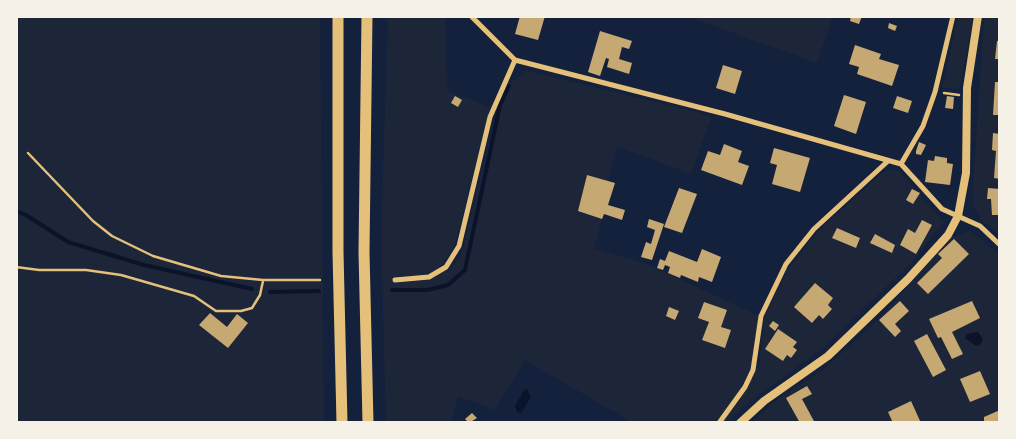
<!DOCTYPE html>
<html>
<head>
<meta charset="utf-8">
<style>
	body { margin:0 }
	#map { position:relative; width:1016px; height:439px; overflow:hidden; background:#14213d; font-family:"Fira Sans",sans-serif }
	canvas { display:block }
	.frame { position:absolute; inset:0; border:18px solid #f6f1e7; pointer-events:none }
</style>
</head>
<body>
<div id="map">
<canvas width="1016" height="439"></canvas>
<div class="frame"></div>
</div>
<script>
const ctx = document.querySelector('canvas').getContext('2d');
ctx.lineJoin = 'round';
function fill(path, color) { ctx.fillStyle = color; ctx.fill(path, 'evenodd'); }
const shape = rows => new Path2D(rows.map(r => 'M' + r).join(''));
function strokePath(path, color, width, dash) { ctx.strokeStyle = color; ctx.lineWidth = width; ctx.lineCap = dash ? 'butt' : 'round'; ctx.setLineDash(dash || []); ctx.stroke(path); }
fill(shape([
	[16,16,320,16,324,423,16,423],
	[388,16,445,16,447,91,490,107,455,244,442,266,448,272,461,256,500,100,507,85,527,71,697,112,711,118,691,174,617,146,608,182,587,175,578,211,602,219,594,248,649,265,759,316,752,363,759,366,764,318,787,270,819,230,883,172,890,169,899,171,944,222,910,264,824,347,744,406,728,423,633,423,525,360,495,410,458,396,451,423,386,423,381,235],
	[704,302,727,310,721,327,731,331,725,348,702,340,709,322,698,318],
	[686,16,833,16,817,63],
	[958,16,973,16,960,89,942,88],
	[984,16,1000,16,1000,236,980,219,972,203],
	[970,231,1000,255,1000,423,751,423,774,402,825,368,876,322,952,237]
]), '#1d2539');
fill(shape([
	[978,332,983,339,980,345,976,346,965,338,967,334],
	[527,389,531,397,521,413,517,412,515,406,524,390]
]), '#0b132b');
strokePath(shape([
	[16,211,26,215,68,242,144,265,252,289],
	[392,290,427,290,448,285,465,270,500,105,509,86],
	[270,292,319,291]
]), '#0b132b', 4);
fill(shape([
	[520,16,545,16,538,40,515,34],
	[851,16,862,16,859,24,850,21],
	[889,23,897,26,895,31,888,28],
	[600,31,632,41,629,49,622,47,619,59,632,63,629,74,607,67,609,59,606,58,600,76,588,72],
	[997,41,1000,41,1000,59,995,59],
	[855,45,881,54,879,59,899,65,892,86,857,74,859,67,849,64],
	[723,65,742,71,735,94,716,88],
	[995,82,1000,82,1000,115,993,115],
	[844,95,866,102,856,134,834,126],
	[455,96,462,100,458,107,451,103],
	[897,96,912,101,908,113,893,108],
	[947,96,954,97,953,109,945,108],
	[993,133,1000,134,1000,179,994,178,996,151,992,150],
	[919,142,926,145,921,155,916,154,916,151],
	[724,144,742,151,738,162,749,166,742,185,701,170,708,151,720,155],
	[774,148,810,158,800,192,772,184,777,165,770,163],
	[935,156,947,158,947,163,953,164,950,185,925,182,928,160,934,161],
	[587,175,615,183,608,205,625,210,622,220,604,214,602,219,578,211],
	[679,188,697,194,682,233,664,227],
	[988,188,1000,189,1000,215,992,215,991,199,987,199],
	[912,189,920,193,913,204,906,200],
	[649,219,664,224,652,260,641,257,646,242,651,244,655,230,647,227],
	[922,220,932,225,916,254,900,245,908,229,915,233],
	[837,228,860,238,856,248,832,238],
	[875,234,895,245,892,253,870,243],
	[954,239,969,254,928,294,917,283,942,258,938,254],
	[702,249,721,257,712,282,699,277,698,282,681,275,680,278,668,273,670,267,665,265,663,270,657,268,660,259,665,261,669,251,697,262],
	[815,283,833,298,828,305,832,309,823,319,819,315,812,323,794,307],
	[900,301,909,311,895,324,901,331,895,337,879,320],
	[972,301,980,318,952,332,963,354,952,359,941,337,938,338,929,319],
	[704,302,727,310,721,327,731,330,725,348,702,340,709,322,698,318],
	[669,307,679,311,675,320,666,316],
	[210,313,227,327,237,314,248,323,228,348,199,325],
	[773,321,779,325,775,331,769,326],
	[778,329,797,342,793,347,797,350,791,358,787,355,783,361,765,349],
	[927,334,946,370,933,377,914,341],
	[980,371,990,394,970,402,960,379],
	[807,386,812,394,802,399,815,423,800,423,786,398],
	[911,401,921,423,893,423,888,412],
	[1000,410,1000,423,984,423,984,417],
	[472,413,477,418,469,423,465,419]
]), '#c6a872');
strokePath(shape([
	[944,93,959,95],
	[28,153,93,221,112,236,153,256,221,276,263,280,320,280],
	[16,267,39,270,86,270,121,275,194,296,216,311,241,311,252,308,260,295,263,281]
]), '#e5c07b', 2.5);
strokePath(shape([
	[471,16,515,60,725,114,901,164,942,209,980,226,1000,245],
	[901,164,923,126,935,92,953,16],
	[395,280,429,277,446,267,459,246,490,117,515,60],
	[719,423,745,387,753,370,761,316,786,264,814,229,888,161]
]), '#e5c07b', 5);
strokePath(shape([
	[740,423,764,401,828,356,908,279,948,235,958,216,966,173,967,88,978,16]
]), '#e5c07b', 8);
strokePath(shape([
	[338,16,338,252,342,423],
	[367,16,364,252,368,423]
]), '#e5c07b', 11);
</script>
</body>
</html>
